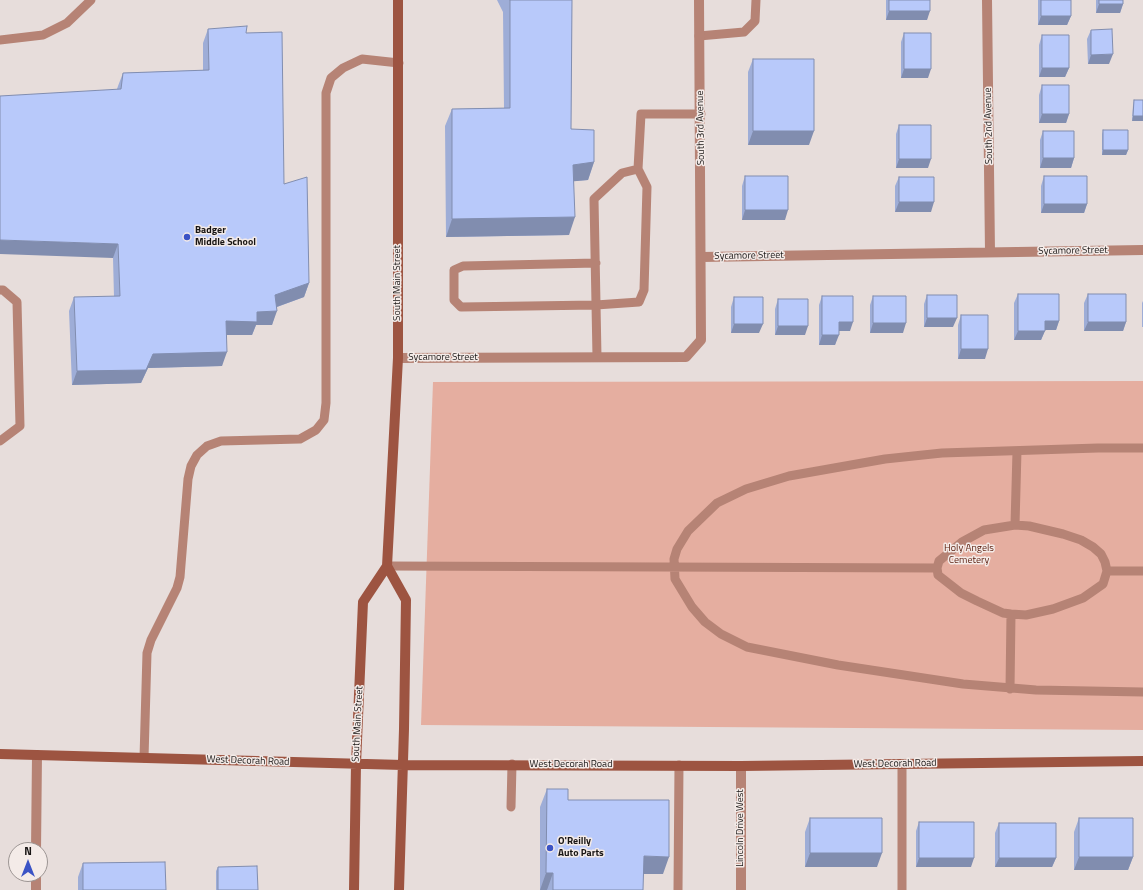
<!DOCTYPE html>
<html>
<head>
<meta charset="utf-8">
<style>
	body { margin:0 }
	#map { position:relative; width:1143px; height:890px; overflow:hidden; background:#e7dddb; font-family:"Titillium Web",sans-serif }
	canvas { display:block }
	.north { position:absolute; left:8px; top:842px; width:40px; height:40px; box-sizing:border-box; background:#f4ebe8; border:1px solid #9c9593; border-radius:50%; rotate:0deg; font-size:11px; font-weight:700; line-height:16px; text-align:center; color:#181514 }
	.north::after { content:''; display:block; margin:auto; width:14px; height:18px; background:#3b53c5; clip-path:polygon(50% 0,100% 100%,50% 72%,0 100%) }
</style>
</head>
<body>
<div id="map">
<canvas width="1143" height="890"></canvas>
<div class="north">N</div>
</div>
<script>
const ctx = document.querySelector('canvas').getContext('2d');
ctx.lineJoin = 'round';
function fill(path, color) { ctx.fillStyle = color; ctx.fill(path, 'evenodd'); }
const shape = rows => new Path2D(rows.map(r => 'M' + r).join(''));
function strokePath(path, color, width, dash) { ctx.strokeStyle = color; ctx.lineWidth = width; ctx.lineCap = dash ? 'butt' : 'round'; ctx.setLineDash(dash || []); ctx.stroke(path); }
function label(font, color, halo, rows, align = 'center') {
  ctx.font = font + ' "Titillium Web",sans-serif'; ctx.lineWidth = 3; ctx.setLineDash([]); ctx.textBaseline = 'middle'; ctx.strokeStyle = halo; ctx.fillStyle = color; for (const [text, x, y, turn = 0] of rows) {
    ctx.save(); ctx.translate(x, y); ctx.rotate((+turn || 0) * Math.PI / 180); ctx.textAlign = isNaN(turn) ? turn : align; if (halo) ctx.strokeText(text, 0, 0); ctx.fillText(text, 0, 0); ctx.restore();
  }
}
fill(shape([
	[1143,381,1143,730,421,725,433,382]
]), '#e5aea0');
strokePath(shape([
	[699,36,744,32,755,21,756,0],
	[0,40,43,35,67,23,91,0],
	[596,263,463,266,454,270,454,300,461,307,596,305,639,302,644,290,647,187,638,169],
	[0,290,3,290,17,302,20,426,0,441],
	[597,357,594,199,622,173,638,169,641,114,701,114],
	[1143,448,1098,448,942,453,885,459,789,476,746,489,717,503,688,531,677,549,674,559,675,579,692,607,705,622,721,634,747,647,838,665,963,684,1036,690,1143,692],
	[1015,525,1029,526,1063,534,1081,540,1093,547,1101,554,1105,562,1107,571,1103,584,1083,598,1053,609,1026,615,1011,614,1003,613,977,601,961,593,938,575,937,568,939,561,962,542,984,530,1015,525],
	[1015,525,1017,451],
	[387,566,937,568],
	[1107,571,1143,571],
	[1010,689,1011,614],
	[144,758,147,653,151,640,177,588,180,577,188,479,191,466,197,455,207,446,221,441,300,439,316,430,324,420,326,403,326,93,331,78,343,68,362,59,399,63],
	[511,807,512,764],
	[678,890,679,765],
	[902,890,902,764]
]), '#b68375', 9);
strokePath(shape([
	[987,0,990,252],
	[702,257,1143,250],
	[398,358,686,357,701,340,699,0],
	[36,850,37,755],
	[36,874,36,890],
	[741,890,741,766]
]), '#b68375', 10);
strokePath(shape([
	[398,0,398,358,387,566,406,600,404,729,399,890],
	[0,754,403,765,741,766,1143,761],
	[354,890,356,764,363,602,387,566]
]), '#9d5441', 10);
fill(shape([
	[497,0,572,0,571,129,594,162,588,180,574,181,569,235,446,237,445,126,452,109,504,108,503,12],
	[886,0,930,0,927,20,886,20],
	[1038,0,1071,0,1071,16,1067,25,1038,25],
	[1096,0,1123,0,1123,4,1120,13,1096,13],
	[208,29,246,33,284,184,309,283,304,297,277,307,272,325,256,325,252,335,226,335,222,366,148,368,141,383,72,385,69,311,74,297,114,297,113,258,117,89,118,86,123,73,203,70,203,43],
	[1091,30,1109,64,1088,64,1087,39],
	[904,33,928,78,901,78,901,42],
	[1042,35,1069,68,1065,77,1039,77,1039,45],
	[753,59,809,145,748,145,748,72],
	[1042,85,1069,114,1066,123,1039,123,1039,95],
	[1134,100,1143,100,1132,121,1133,105],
	[899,125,928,168,896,168,896,134],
	[1103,130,1128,150,1126,155,1102,155,1102,134],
	[1043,131,1074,158,1071,168,1040,168,1040,140],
	[745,176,785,220,742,220,742,186],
	[1044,176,1087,204,1084,213,1041,213,1041,186],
	[899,177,931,212,895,212,895,186],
	[1018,294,1059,321,1056,330,1045,330,1041,340,1014,340,1014,303],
	[1088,294,1126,322,1123,331,1084,331,1084,303],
	[927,295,953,327,924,327,924,304],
	[822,296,850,331,839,331,835,345,819,345,819,305],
	[873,296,903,333,870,333,870,305],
	[734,297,759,333,731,333,731,307],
	[778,299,805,335,775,335,775,309],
	[1143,301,1143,327,1142,327,1142,303],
	[961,315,985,359,958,359,958,325],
	[547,789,568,800,663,874,643,874,643,890,540,890,540,807],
	[810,818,877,867,805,867,805,832],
	[1079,818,1133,857,1128,870,1074,870,1074,832],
	[919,822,971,867,916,867,916,831],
	[999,823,1056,858,1052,867,995,867,995,833],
	[83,863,166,890,78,890,78,877],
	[218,867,258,890,216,890,216,871]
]), '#9eadd7');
fill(shape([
	[1099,4,1123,4,1120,13,1096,13],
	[889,11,930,11,927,20,886,20],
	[1041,16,1071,16,1067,25,1038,25],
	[1113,54,1109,64,1088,64,1091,55],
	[1042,68,1069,68,1065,77,1039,77],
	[904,69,931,69,928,78,901,78],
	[1042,114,1069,114,1066,123,1039,123],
	[1133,116,1143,116,1143,121,1132,121],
	[753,131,814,131,809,145,748,145],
	[1103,150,1128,150,1126,155,1102,155],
	[1043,158,1074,158,1071,168,1040,168],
	[899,159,931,159,928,168,896,168],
	[594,162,588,180,566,182,573,165],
	[899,202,934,202,931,212,895,212],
	[1044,204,1087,204,1084,213,1041,213],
	[745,210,788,210,785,220,742,220],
	[575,217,569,235,446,237,452,219],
	[0,240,118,244,113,258,0,254],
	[309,283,304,297,271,309,275,295],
	[277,311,272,325,256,325,252,335,221,335,226,321,257,312],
	[927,318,957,318,953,327,924,327],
	[1045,321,1059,321,1056,330,1041,330],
	[839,322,853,322,850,331,835,331],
	[1088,322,1126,322,1123,331,1084,331],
	[873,323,906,323,903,333,870,333],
	[734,324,763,324,759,333,731,333],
	[778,326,808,326,805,335,775,335],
	[1018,331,1045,331,1041,340,1014,340],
	[822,335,839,335,835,345,819,345],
	[961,349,988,349,985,359,958,359],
	[227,352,222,366,148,368,141,383,72,385,77,371,153,354],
	[810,853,882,853,877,867,805,867],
	[644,856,669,857,663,874,637,874],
	[1079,857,1133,857,1128,870,1074,870],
	[919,858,974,858,971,867,916,867],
	[999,858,1056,858,1052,867,995,867],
	[546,873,553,873,547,890,540,890]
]), '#818daf');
const building = shape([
	[510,0,572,0,571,129,594,130,594,162,573,165,575,217,452,219,452,109,510,108,510,0],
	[889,0,930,0,930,11,889,11,889,0],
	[1041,0,1071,0,1071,16,1041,16,1041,0],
	[1099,0,1123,0,1123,4,1099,4,1099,0],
	[247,26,246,33,282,32,284,184,307,177,309,283,275,295,277,311,257,312,257,322,226,321,227,352,153,354,146,370,77,371,74,297,120,296,118,244,0,240,0,96,121,89,123,73,209,70,208,29,247,26],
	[1112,29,1113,54,1091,55,1091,30,1112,29],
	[904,33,931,33,931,69,904,69,904,33],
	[1042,35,1069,35,1069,68,1042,68,1042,35],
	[753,59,814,59,814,131,753,131,753,59],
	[1042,85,1069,85,1069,114,1042,114,1042,85],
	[1134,100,1143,100,1143,116,1133,116,1134,100],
	[899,125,931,125,931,159,899,159,899,125],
	[1103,130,1128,130,1128,150,1103,150,1103,130],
	[1043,131,1074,131,1074,158,1043,158,1043,131],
	[745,176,788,176,788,210,745,210,745,176],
	[1044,176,1087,176,1087,204,1044,204,1044,176],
	[899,177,934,177,934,202,899,202,899,177],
	[1018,294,1059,294,1059,321,1045,321,1045,331,1018,331,1018,294],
	[1088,294,1126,294,1126,322,1088,322,1088,294],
	[927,295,957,295,957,318,927,318,927,295],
	[822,296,853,296,853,322,839,322,839,335,822,335,822,296],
	[873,296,906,296,906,323,873,323,873,296],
	[734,297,763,297,763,324,734,324,734,297],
	[778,299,808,299,808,326,778,326,778,299],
	[961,315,988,315,988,349,961,349,961,315],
	[547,789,568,789,568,800,669,800,669,857,644,856,643,890,553,890,553,873,546,873,547,789],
	[810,818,882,818,882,853,810,853,810,818],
	[1079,818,1133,818,1133,857,1079,857,1079,818],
	[919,822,974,822,974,858,919,858,919,822],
	[999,823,1056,823,1056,858,999,858,999,823],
	[165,862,166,890,83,890,83,863,165,862],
	[257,866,258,890,218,890,218,867,257,866]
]);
fill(building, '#b8c9fa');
strokePath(building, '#818daf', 1);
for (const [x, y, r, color] of [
	[187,237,4,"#3b53c5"],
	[550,848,4,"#3b53c5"]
]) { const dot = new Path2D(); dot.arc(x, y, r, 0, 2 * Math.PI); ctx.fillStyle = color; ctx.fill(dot); strokePath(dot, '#f4ebe8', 1.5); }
label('10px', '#181514', '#f4ebe8', [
	["South 2nd Avenue",989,126,-91],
	["South 3rd Avenue",701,128,-91],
	["Sycamore Street",1073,251,-1],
	["Sycamore Street",749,256,-1],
	["South Main Street",398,283,-90],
	["Sycamore Street",443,358],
	["South Main Street",358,724,-87],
	["West Decorah Road",248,761,2],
	["West Decorah Road",895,764,-1],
	["West Decorah Road",571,765],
	["Lincoln Drive West",741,828,-90]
]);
label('bold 10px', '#181514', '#f4ebe8', [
	["Badger",195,231],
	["Middle School",195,243],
	["O'Reilly",558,842],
	["Auto Parts",558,854]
], 'left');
label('10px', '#5a1c0c', '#f4ebe8', [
	["Holy Angels",969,549],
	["Cemetery",969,561]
]);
</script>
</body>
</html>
